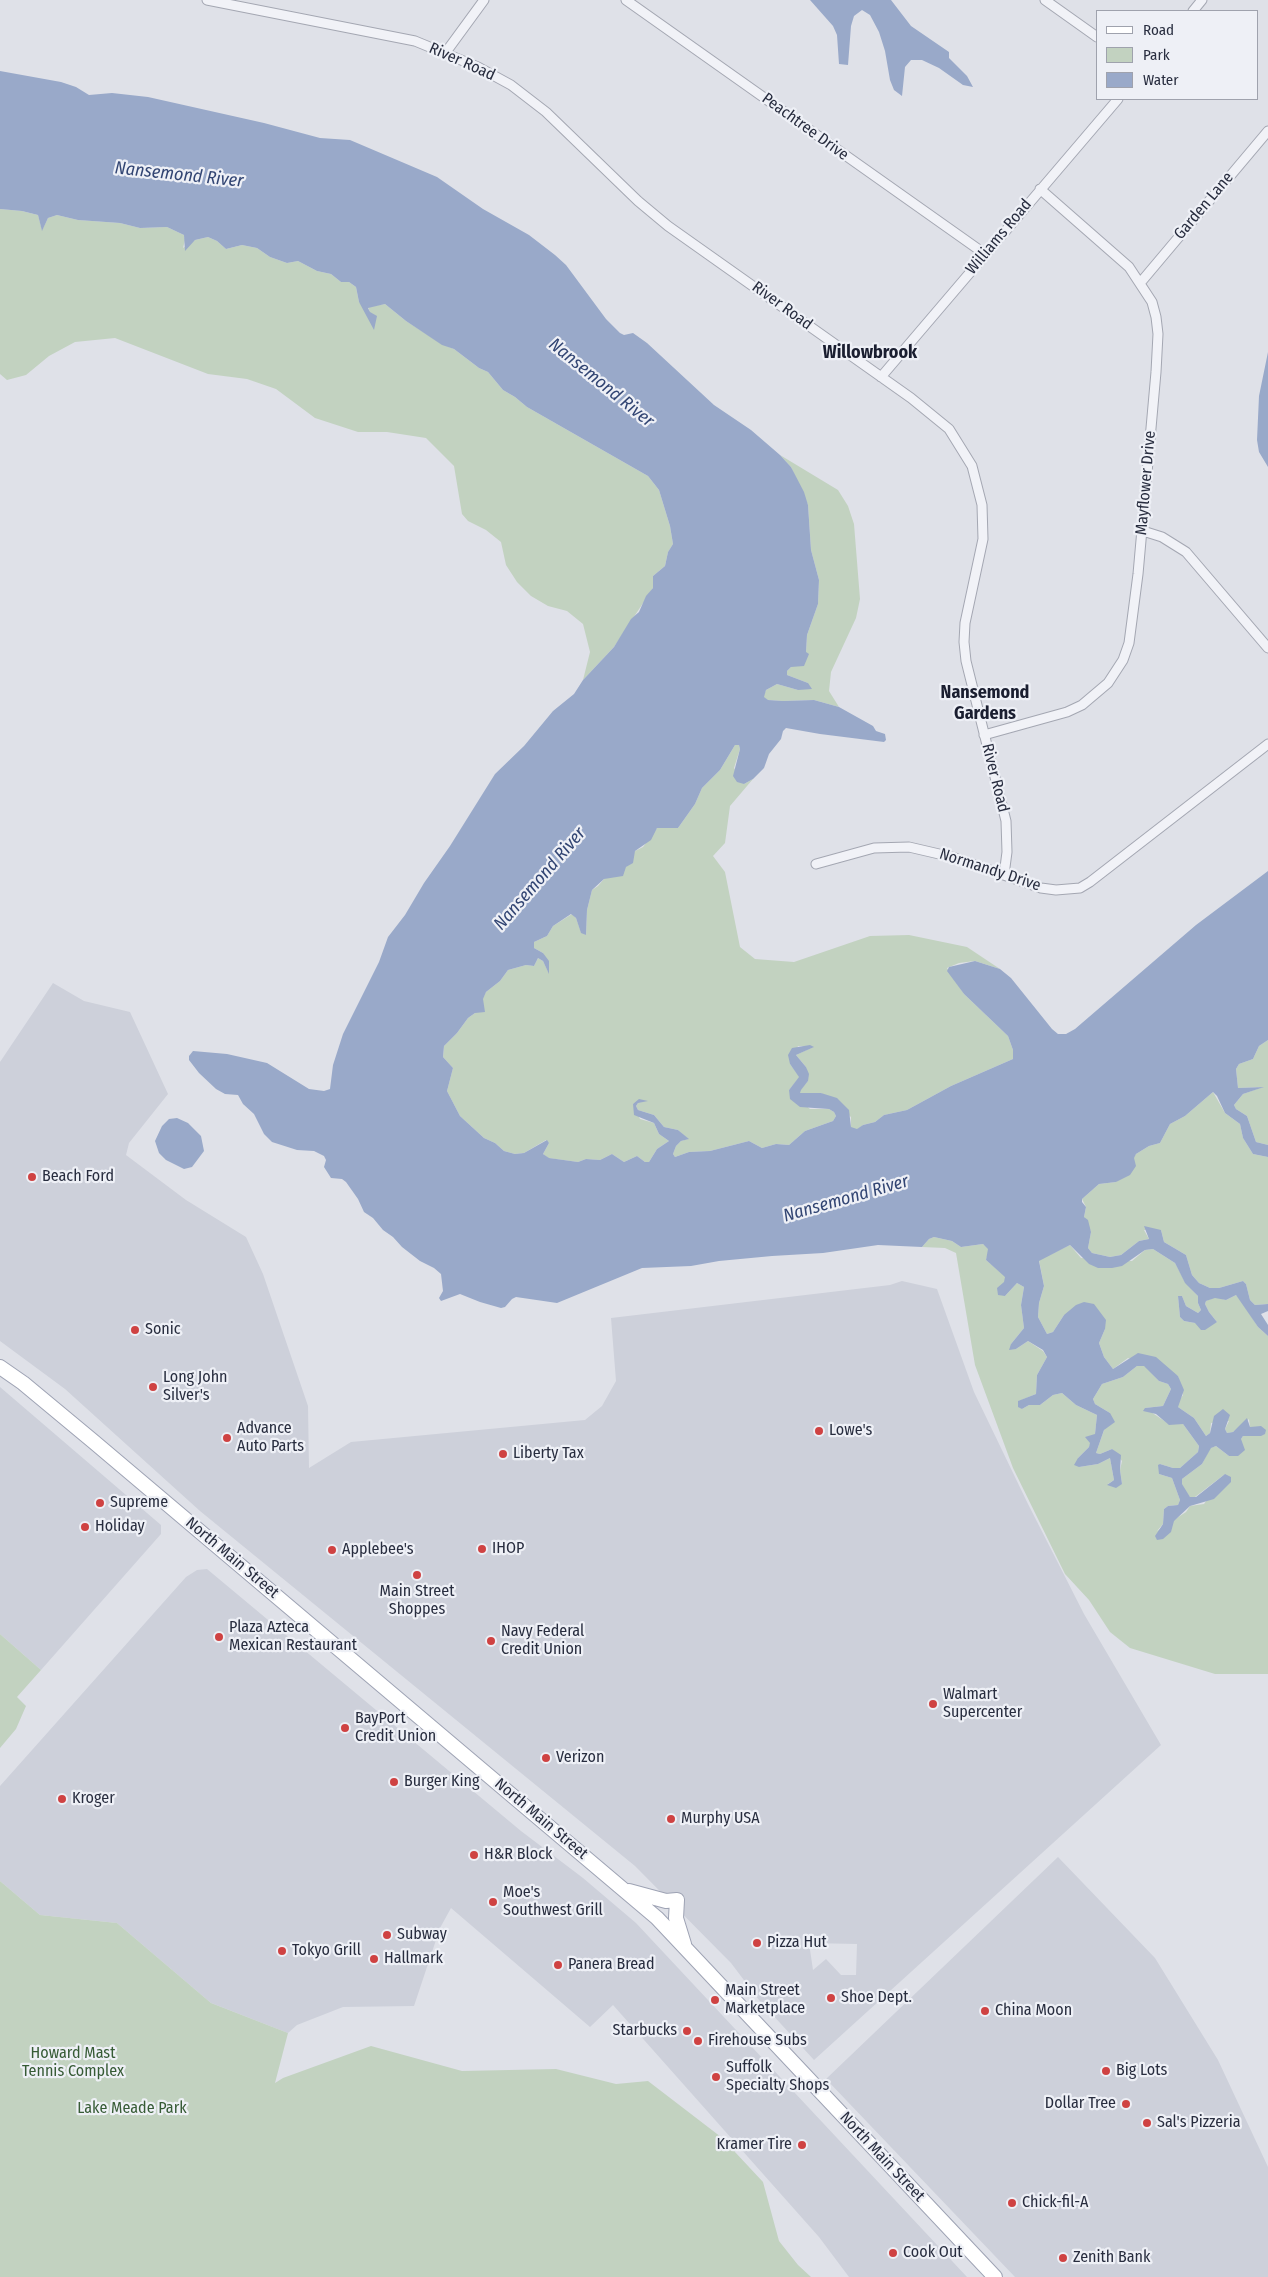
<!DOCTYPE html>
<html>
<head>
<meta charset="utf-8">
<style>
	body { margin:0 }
	#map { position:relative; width:1268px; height:2277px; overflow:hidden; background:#dfe1e8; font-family:"Fira Sans Condensed",sans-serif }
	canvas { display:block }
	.legend { position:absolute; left:1096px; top:10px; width:162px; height:90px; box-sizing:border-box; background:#eef0f6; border:1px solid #9fa2ad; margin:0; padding:6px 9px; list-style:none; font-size:15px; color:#282d3f }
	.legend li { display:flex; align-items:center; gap:10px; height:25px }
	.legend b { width:25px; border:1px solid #9fa2ad }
</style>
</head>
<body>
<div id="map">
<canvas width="1268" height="2277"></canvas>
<ul class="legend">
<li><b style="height:6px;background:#fff"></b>Road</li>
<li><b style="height:14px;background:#c2d2c0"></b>Park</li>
<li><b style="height:14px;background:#99a9c9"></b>Water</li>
</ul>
</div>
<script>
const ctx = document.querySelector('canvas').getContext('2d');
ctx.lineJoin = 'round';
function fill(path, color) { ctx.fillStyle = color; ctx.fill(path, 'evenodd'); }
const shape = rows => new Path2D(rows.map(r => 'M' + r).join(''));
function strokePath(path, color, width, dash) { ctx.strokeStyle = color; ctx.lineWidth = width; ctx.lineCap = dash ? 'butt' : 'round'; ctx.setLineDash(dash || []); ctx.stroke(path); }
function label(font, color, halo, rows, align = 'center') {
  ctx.font = font + ' "Fira Sans Condensed",sans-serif'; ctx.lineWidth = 4.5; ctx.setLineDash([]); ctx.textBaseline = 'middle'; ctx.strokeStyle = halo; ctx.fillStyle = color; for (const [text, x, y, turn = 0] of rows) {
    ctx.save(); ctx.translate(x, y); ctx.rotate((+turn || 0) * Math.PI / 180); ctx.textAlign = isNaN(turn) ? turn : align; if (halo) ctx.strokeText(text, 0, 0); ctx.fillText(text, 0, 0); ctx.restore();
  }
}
fill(shape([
	[53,983,84,1001,130,1012,168,1094,129,1143,126,1155,186,1200,246,1237,263,1274,308,1406,309,1468,351,1442,585,1420,602,1406,616,1381,611,1318,890,1285,902,1281,937,1289,974,1392,1028,1504,1084,1614,1161,1745,814,2060,759,2000,731,1963,635,1866,200,1511,65,1389,0,1341,0,1062],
	[809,1943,857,1944,856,1975,841,1975,826,1959,813,1970],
	[0,1387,161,1525,161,1534,41,1670,0,1634],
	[207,1569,521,1831,583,1878,636,1923,967,2277,849,2277,819,2237,613,2005,590,2027,451,1908,440,1928,414,2006,343,2007,297,2025,288,2033,211,2003,117,1923,40,1915,0,1881,0,1786,186,1577,197,1570],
	[1058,1857,1155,1958,1218,2060,1268,2167,1268,2277,1015,2277,826,2079]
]), '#cdd0da');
fill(shape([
	[0,209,22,211,38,215,42,230,48,218,57,215,78,220,120,223,140,228,167,227,184,235,185,240,183,248,195,240,208,237,217,241,226,249,242,245,257,248,270,257,287,263,298,261,317,271,331,274,341,282,349,282,356,287,359,302,370,312,368,307,385,304,406,321,442,344,454,349,479,368,488,372,503,390,515,397,527,407,648,476,659,490,670,526,673,544,668,552,665,566,653,576,653,588,614,647,583,680,590,652,583,624,567,611,548,606,531,596,517,582,506,565,501,542,486,530,468,521,462,514,454,466,426,438,387,432,358,432,315,418,276,389,247,379,208,374,115,338,75,342,49,356,26,375,7,380,0,374],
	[780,455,838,490,848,506,854,524,860,599,856,618,831,672,829,691,839,707,814,700,783,701,767,700,763,697,766,690,777,684,798,690,808,683,787,675,787,671,806,652,807,635,818,604,819,580,811,550,808,505,791,467],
	[735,745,739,745,740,749,734,768,744,784,753,779,730,806,725,843,713,856,725,872,740,947,755,959,794,962,870,936,909,935,967,947,1000,969,975,961,959,963,947,968,964,994,1008,1036,1013,1050,1013,1059,951,1086,907,1110,884,1115,875,1122,863,1125,857,1130,851,1128,851,1117,821,1093,800,1093,800,1090,808,1081,806,1067,796,1055,813,1047,798,1046,790,1064,800,1077,789,1090,810,1109,829,1109,834,1112,836,1116,833,1121,805,1131,789,1145,776,1144,762,1148,749,1141,710,1151,689,1152,675,1157,673,1154,676,1146,681,1141,688,1139,678,1130,664,1127,654,1115,638,1110,636,1106,638,1103,647,1101,633,1104,640,1119,654,1123,659,1134,669,1141,657,1149,649,1162,645,1162,637,1156,624,1162,612,1154,600,1160,586,1159,578,1162,548,1158,543,1154,549,1143,546,1140,524,1153,515,1154,504,1151,495,1143,484,1138,460,1116,447,1091,453,1068,443,1057,444,1046,457,1033,468,1018,475,1013,486,992,500,981,508,970,526,965,534,966,538,958,543,961,549,973,543,953,534,948,534,942,547,936,553,926,572,914,576,918,581,932,586,935,587,910,592,890,598,886,604,879,626,867,635,851,643,847,657,828,678,828,695,804,702,788,720,770],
	[1268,1040,1268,1145,1256,1142,1247,1116,1236,1109,1234,1105,1243,1094,1263,1087,1238,1088,1236,1069,1239,1064,1253,1059,1259,1046],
	[1213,1092,1225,1113,1240,1124,1243,1138,1253,1154,1268,1157,1268,1304,1255,1305,1250,1300,1246,1284,1243,1281,1219,1288,1210,1288,1199,1283,1192,1275,1186,1255,1164,1242,1161,1230,1144,1230,1149,1239,1139,1241,1121,1255,1110,1257,1092,1253,1088,1248,1091,1232,1084,1217,1086,1207,1082,1199,1099,1184,1116,1182,1136,1154,1149,1146,1160,1143,1170,1124,1185,1116],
	[934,1237,952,1241,961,1247,983,1244,989,1249,986,1260,1006,1277,1005,1296,1017,1283,1024,1287,1021,1305,1024,1328,1011,1344,1016,1349,1028,1341,1043,1351,1047,1357,1037,1375,1036,1394,1019,1401,1022,1409,1029,1405,1040,1405,1053,1395,1062,1393,1076,1405,1097,1415,1095,1434,1089,1447,1078,1458,1079,1467,1098,1464,1110,1458,1114,1480,1108,1484,1122,1484,1120,1470,1122,1461,1112,1449,1100,1454,1096,1453,1110,1413,1095,1404,1093,1399,1102,1384,1123,1377,1137,1366,1144,1365,1159,1381,1168,1384,1171,1389,1163,1406,1145,1408,1169,1424,1183,1424,1199,1446,1198,1452,1180,1468,1173,1468,1160,1464,1159,1474,1172,1478,1180,1500,1178,1505,1168,1506,1164,1509,1163,1524,1157,1531,1186,1512,1190,1506,1204,1504,1225,1474,1195,1497,1190,1497,1185,1491,1181,1484,1182,1479,1202,1464,1210,1448,1216,1446,1229,1456,1243,1436,1261,1436,1250,1427,1249,1419,1233,1432,1227,1433,1225,1429,1229,1421,1211,1423,1210,1433,1206,1436,1194,1418,1178,1407,1178,1402,1183,1395,1178,1376,1128,1358,1113,1369,1104,1357,1099,1343,1105,1329,1064,1315,1053,1332,1047,1334,1038,1317,1039,1303,1044,1286,1039,1260,1070,1245,1081,1258,1132,1261,1145,1250,1153,1249,1175,1263,1185,1282,1198,1296,1198,1303,1201,1310,1198,1313,1186,1306,1182,1296,1178,1296,1180,1317,1184,1321,1195,1323,1217,1322,1209,1312,1205,1304,1206,1301,1215,1297,1226,1300,1236,1295,1239,1297,1258,1327,1268,1336,1268,1674,1215,1674,1130,1648,1110,1632,1089,1600,1065,1574,1013,1468,975,1365,956,1253,945,1248,922,1247,929,1239],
	[0,1634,41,1670,17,1697,26,1706,16,1729,0,1748],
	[0,1881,40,1915,117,1923,211,2003,288,2033,275,2083,283,2078,371,2046,462,2071,556,2069,616,2084,648,2081,721,2137,763,2182,779,2241,798,2265,811,2277,0,2277]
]), '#c2d2c0');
fill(shape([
	[810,0,891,0,911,26,949,52,949,58,967,76,973,87,963,85,939,68,922,60,911,60,905,67,902,96,894,90,890,80,885,51,879,32,870,15,862,10,854,16,851,26,848,65,839,64,837,35,833,26],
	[0,71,61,82,76,87,89,95,112,93,148,97,264,123,320,138,350,140,437,177,483,209,529,235,555,255,566,265,606,319,620,333,624,335,633,333,647,343,714,405,751,430,780,455,791,467,804,492,808,505,811,550,819,580,818,604,807,635,806,652,809,654,804,666,791,667,787,671,787,675,808,683,812,689,798,690,777,684,766,690,764,697,768,700,783,701,814,700,839,707,873,726,876,731,885,734,886,740,884,742,820,734,786,728,783,731,781,739,769,754,764,768,753,779,744,784,737,782,733,776,740,749,739,745,735,745,720,770,702,788,695,804,678,828,657,828,651,840,635,851,633,863,626,867,623,876,604,879,592,890,587,910,586,935,581,933,576,918,571,914,553,926,547,936,534,942,534,948,543,953,549,961,549,974,543,961,538,958,534,966,526,965,508,970,500,981,486,992,483,999,485,1012,475,1013,468,1018,457,1033,444,1046,443,1057,453,1068,447,1091,460,1116,484,1138,495,1143,504,1151,515,1154,524,1153,547,1140,549,1143,543,1154,549,1158,578,1162,586,1159,600,1160,612,1154,624,1162,637,1156,645,1162,649,1162,657,1149,669,1141,659,1134,654,1123,634,1115,633,1104,639,1099,648,1101,638,1103,636,1106,638,1110,654,1115,664,1127,678,1130,689,1139,681,1141,676,1146,673,1154,675,1157,689,1152,710,1151,749,1141,762,1148,776,1144,789,1145,805,1131,833,1121,836,1116,834,1112,829,1109,800,1107,790,1099,789,1090,799,1077,790,1064,788,1055,792,1048,810,1045,814,1047,796,1055,806,1067,809,1074,808,1081,801,1090,800,1093,821,1093,837,1098,849,1110,851,1127,857,1129,863,1125,875,1122,884,1115,907,1110,951,1086,1013,1059,1013,1050,1008,1036,964,994,947,971,949,967,975,961,1000,969,1011,978,1052,1029,1058,1034,1066,1034,1075,1029,1196,925,1268,871,1268,1040,1259,1046,1253,1059,1239,1064,1236,1069,1238,1088,1264,1087,1243,1094,1234,1105,1236,1109,1247,1116,1256,1142,1268,1145,1268,1157,1253,1154,1243,1138,1240,1124,1225,1113,1217,1096,1213,1092,1185,1116,1170,1124,1160,1143,1149,1146,1136,1154,1134,1158,1136,1166,1130,1175,1116,1182,1099,1184,1082,1199,1082,1202,1086,1207,1084,1217,1088,1220,1091,1232,1088,1248,1092,1253,1110,1257,1121,1255,1139,1241,1149,1239,1144,1226,1161,1230,1164,1242,1186,1255,1192,1275,1199,1283,1210,1288,1219,1288,1243,1281,1246,1284,1250,1300,1255,1305,1268,1304,1268,1311,1261,1314,1268,1325,1268,1336,1258,1327,1236,1295,1226,1300,1215,1298,1206,1301,1205,1304,1209,1312,1217,1322,1205,1330,1201,1330,1195,1323,1184,1321,1180,1317,1178,1296,1182,1296,1186,1306,1198,1313,1201,1310,1198,1303,1198,1296,1185,1283,1175,1263,1153,1249,1145,1250,1122,1266,1112,1268,1098,1268,1089,1264,1070,1245,1039,1261,1044,1286,1039,1303,1038,1317,1047,1334,1053,1332,1064,1315,1076,1305,1084,1302,1094,1304,1106,1320,1105,1329,1099,1343,1104,1357,1113,1369,1138,1353,1156,1357,1178,1376,1184,1390,1178,1407,1194,1418,1206,1436,1210,1433,1214,1416,1223,1409,1230,1415,1225,1429,1227,1433,1233,1432,1247,1418,1250,1427,1261,1426,1266,1430,1265,1434,1261,1436,1243,1436,1241,1439,1245,1450,1238,1456,1229,1456,1216,1446,1211,1448,1202,1464,1182,1479,1182,1484,1190,1497,1196,1497,1225,1474,1231,1477,1231,1482,1214,1499,1190,1506,1174,1521,1171,1532,1163,1539,1157,1540,1155,1536,1163,1524,1164,1509,1168,1506,1178,1505,1180,1500,1172,1478,1159,1474,1158,1465,1160,1464,1173,1468,1180,1468,1198,1452,1199,1446,1183,1424,1169,1425,1156,1414,1143,1411,1145,1408,1163,1406,1171,1389,1168,1384,1159,1381,1144,1366,1137,1366,1123,1377,1102,1384,1093,1399,1095,1404,1110,1413,1115,1422,1104,1430,1096,1453,1100,1454,1112,1449,1121,1455,1120,1470,1122,1484,1116,1488,1107,1485,1114,1480,1110,1458,1098,1464,1079,1467,1074,1465,1078,1458,1089,1447,1090,1443,1085,1437,1095,1434,1097,1415,1076,1405,1062,1393,1053,1395,1040,1405,1029,1405,1022,1409,1018,1407,1018,1401,1036,1394,1037,1375,1047,1357,1043,1350,1028,1341,1016,1349,1009,1350,1011,1344,1024,1328,1021,1305,1024,1287,1017,1283,1005,1296,998,1295,997,1288,1004,1282,1005,1277,986,1260,988,1249,983,1244,961,1247,952,1241,934,1237,929,1239,922,1247,878,1245,823,1253,772,1256,719,1261,691,1266,642,1268,557,1303,516,1297,512,1299,505,1307,501,1308,480,1302,460,1294,441,1301,439,1298,443,1291,441,1274,434,1268,420,1261,402,1247,393,1237,383,1230,373,1218,364,1212,358,1199,346,1182,342,1179,331,1178,324,1167,326,1160,324,1156,314,1151,297,1150,272,1142,264,1134,254,1114,243,1104,238,1095,225,1094,216,1089,199,1073,189,1060,189,1056,193,1051,227,1054,267,1063,309,1089,324,1091,330,1089,333,1065,343,1034,379,962,388,937,405,915,424,883,450,846,495,774,524,746,553,711,574,694,583,680,614,647,631,619,639,612,646,596,653,588,653,576,665,566,668,552,673,544,670,526,659,490,648,476,527,407,515,397,503,390,488,372,479,368,454,349,442,345,406,321,385,304,368,308,370,312,377,316,374,330,359,302,356,287,349,282,341,282,331,274,317,271,298,261,287,263,270,257,257,248,242,245,226,249,217,241,208,237,195,240,185,251,184,235,167,227,140,228,120,223,78,220,57,215,48,218,42,231,38,215,22,211,0,209],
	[1268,352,1268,467,1259,452,1257,440,1259,396],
	[177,1118,188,1123,201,1136,204,1151,192,1167,184,1169,166,1160,159,1153,155,1141,162,1126,169,1119]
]), '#99a9c9');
const street = shape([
	[207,0,415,41,478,67,511,85,546,112,638,201,668,226,911,398,949,429,972,466,982,505,983,539,965,623,964,642,966,661,1006,821,1007,852,1004,875],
	[626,0,985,254],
	[1045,0,1097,37],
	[1193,11,1202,0],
	[446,52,484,0],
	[1141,282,1268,131],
	[881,377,1118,99],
	[1143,531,1162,537,1186,552,1268,648],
	[984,735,1067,712,1082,705,1108,683,1123,660,1129,643,1138,574,1156,372,1158,334,1156,317,1152,302,1129,267,1040,189],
	[816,864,874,848,909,847,952,857,1041,888,1056,890,1080,888,1090,882,1268,744]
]);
const primary = shape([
	[0,1367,23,1383,94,1442,657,1918,995,2277],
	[629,1891,666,1901,677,1900,676,1918,684,1944]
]);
strokePath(street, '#a4a7b2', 11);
strokePath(primary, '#9ea3b4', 16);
strokePath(street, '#f1f2f7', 9);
strokePath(primary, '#fff', 14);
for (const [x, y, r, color] of [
	[32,1177,5,"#cf4242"],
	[135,1330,5,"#cf4242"],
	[153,1387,5,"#cf4242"],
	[819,1431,5,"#cf4242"],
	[227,1438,5,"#cf4242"],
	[503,1454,5,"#cf4242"],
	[100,1503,5,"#cf4242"],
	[85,1527,5,"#cf4242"],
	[482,1549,5,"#cf4242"],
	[332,1550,5,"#cf4242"],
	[417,1575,5,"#cf4242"],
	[219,1637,5,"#cf4242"],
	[491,1641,5,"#cf4242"],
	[933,1704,5,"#cf4242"],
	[345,1728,5,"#cf4242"],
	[546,1758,5,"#cf4242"],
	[394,1782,5,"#cf4242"],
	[62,1799,5,"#cf4242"],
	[671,1819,5,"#cf4242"],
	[474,1855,5,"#cf4242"],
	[493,1902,5,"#cf4242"],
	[387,1935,5,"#cf4242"],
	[757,1943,5,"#cf4242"],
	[282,1951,5,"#cf4242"],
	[374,1959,5,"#cf4242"],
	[558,1965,5,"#cf4242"],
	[831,1998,5,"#cf4242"],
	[715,2000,5,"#cf4242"],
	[985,2011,5,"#cf4242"],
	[687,2031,5,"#cf4242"],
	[698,2041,5,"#cf4242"],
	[1106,2071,5,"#cf4242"],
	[716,2077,5,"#cf4242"],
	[1126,2104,5,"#cf4242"],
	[1147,2123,5,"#cf4242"],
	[802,2145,5,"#cf4242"],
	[1012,2203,5,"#cf4242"],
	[893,2253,5,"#cf4242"],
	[1063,2258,5,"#cf4242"]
]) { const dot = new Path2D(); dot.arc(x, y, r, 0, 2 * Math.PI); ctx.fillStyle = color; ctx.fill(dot); strokePath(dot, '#eef0f6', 2); }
label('16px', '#282d3f', '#eef0f6', [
	["River Road",462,62,24],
	["Peachtree Drive",805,127,36],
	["Garden Lane",1204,206,-50],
	["Williams Road",999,237,-50],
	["River Road",782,306,36],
	["Mayflower Drive",1146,483,-85],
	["River Road",995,778,76],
	["Normandy Drive",990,870,18],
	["North Main Street",232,1558,40],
	["North Main Street",541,1819,40],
	["North Main Street",882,2157,47]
]);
label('16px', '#282d3f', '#eef0f6', [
	["Beach Ford",42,1177],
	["Sonic",145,1330],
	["Long John",163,1378],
	["Silver's",163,1396],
	["Advance",237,1429],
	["Auto Parts",237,1447],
	["Lowe's",829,1431],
	["Liberty Tax",513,1454],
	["Supreme",110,1503],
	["Holiday",95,1527],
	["IHOP",492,1549],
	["Applebee's",342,1550],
	["Main Street",417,1592,"center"],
	["Shoppes",417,1610,"center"],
	["Plaza Azteca",229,1628],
	["Mexican Restaurant",229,1646],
	["Navy Federal",501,1632],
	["Credit Union",501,1650],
	["Walmart",943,1695],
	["Supercenter",943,1713],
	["BayPort",355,1719],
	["Credit Union",355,1737],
	["Verizon",556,1758],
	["Burger King",404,1782],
	["Kroger",72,1799],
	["Murphy USA",681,1819],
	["H&R Block",484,1855],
	["Moe's",503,1893],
	["Southwest Grill",503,1911],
	["Subway",397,1935],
	["Pizza Hut",767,1943],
	["Tokyo Grill",292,1951],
	["Hallmark",384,1959],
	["Panera Bread",568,1965],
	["Main Street",725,1991],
	["Marketplace",725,2009],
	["Shoe Dept.",841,1998],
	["China Moon",995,2011],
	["Starbucks",677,2031,"right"],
	["Firehouse Subs",708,2041],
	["Suffolk",726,2068],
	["Specialty Shops",726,2086],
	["Big Lots",1116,2071],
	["Dollar Tree",1116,2104,"right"],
	["Sal's Pizzeria",1157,2123],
	["Kramer Tire",792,2145,"right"],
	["Chick-fil-A",1022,2203],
	["Cook Out",903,2253],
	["Zenith Bank",1073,2258]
], 'left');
label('16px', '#365b35', '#eef0f6', [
	["Howard Mast",73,2054],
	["Tennis Complex",73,2072],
	["Lake Meade Park",132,2109]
]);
label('italic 18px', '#324573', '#eef0f6', [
	["Nansemond River",179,175,6],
	["Nansemond River",601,383,39],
	["Nansemond River",540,879,-49],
	["Nansemond River",846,1199,-16]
]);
label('bold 18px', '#1a1e30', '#eef0f6', [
	["Willowbrook",870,353],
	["Nansemond",985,693],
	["Gardens",985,714]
]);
</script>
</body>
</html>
